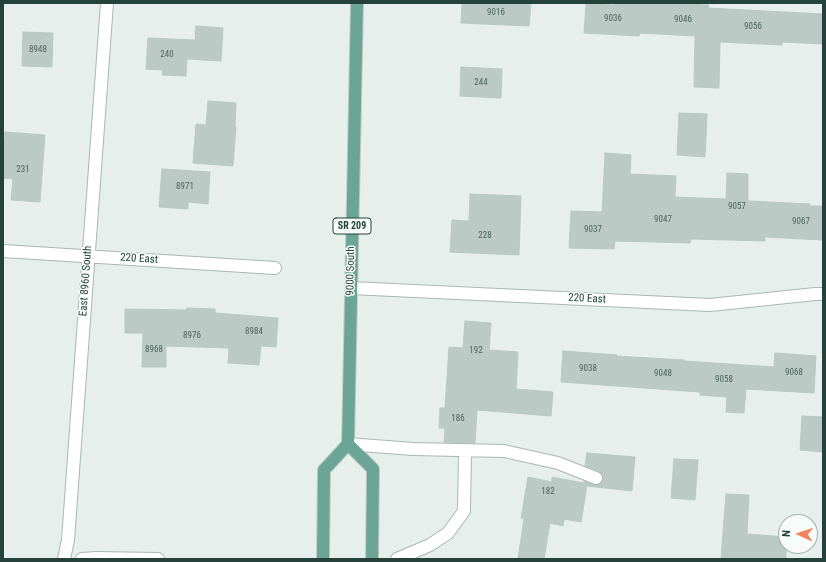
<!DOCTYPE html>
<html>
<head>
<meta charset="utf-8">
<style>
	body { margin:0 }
	#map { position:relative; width:826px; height:562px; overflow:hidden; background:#e6efeb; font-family:"Roboto Condensed",sans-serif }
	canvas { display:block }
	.frame { position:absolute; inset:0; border:4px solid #24423a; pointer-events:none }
	.north { position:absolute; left:778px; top:514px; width:40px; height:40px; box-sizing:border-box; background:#f7fbf9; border:1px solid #a3b1ad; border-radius:50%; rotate:273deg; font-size:11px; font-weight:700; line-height:16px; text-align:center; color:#24423a }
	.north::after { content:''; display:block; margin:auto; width:14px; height:18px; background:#f4845f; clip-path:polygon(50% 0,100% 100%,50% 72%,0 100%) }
</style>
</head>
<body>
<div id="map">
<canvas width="826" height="562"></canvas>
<div class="frame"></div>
<div class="north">N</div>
</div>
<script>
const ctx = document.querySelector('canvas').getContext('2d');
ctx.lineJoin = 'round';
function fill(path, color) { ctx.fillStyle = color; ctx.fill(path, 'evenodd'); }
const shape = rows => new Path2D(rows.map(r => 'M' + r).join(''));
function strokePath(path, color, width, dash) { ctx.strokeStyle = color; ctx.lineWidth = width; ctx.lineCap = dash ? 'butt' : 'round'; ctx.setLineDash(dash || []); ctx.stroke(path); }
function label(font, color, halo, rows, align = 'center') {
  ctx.font = font + ' "Roboto Condensed",sans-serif'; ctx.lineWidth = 3; ctx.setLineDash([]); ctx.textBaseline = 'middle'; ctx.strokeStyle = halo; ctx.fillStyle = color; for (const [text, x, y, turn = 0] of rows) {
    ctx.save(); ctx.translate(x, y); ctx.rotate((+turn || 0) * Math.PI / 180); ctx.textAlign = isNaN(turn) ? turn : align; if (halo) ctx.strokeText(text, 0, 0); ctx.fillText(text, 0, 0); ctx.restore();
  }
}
const building = shape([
	[462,3,531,3,529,26,461,23,462,3],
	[615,3,658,3,709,5,708,8,823,14,823,44,782,42,782,45,720,42,719,88,694,87,695,36,640,33,639,36,584,33,586,4,615,5,615,3],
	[196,26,223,28,221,61,187,59,186,76,162,75,163,70,146,69,148,38,195,40,196,26],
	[23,32,53,33,52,67,22,66,23,32],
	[461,67,502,69,501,98,460,96,461,67],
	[208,101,236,103,235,127,236,127,233,166,193,163,196,124,206,125,208,101],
	[679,113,707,114,705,157,677,155,679,113],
	[5,132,45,135,40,202,11,200,13,179,3,178,5,132],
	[605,153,631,155,630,174,676,176,675,197,726,199,727,173,748,174,748,201,810,204,810,206,823,206,823,240,765,237,765,241,691,239,690,243,615,241,614,249,569,248,571,211,602,212,605,153],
	[162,169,210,172,208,204,188,202,188,209,159,207,162,169],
	[470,194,521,196,519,255,450,252,452,220,469,221,470,194],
	[187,308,215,309,215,313,278,318,276,347,261,346,259,365,228,363,229,348,166,346,166,367,142,367,143,333,125,333,125,309,187,310,187,308],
	[465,321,491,323,489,350,518,352,516,389,553,392,551,416,477,410,475,443,444,442,445,428,439,428,440,408,445,408,449,347,463,348,465,321],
	[563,351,617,355,616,356,684,360,684,361,774,367,775,353,816,356,814,393,746,389,744,413,726,412,727,397,700,395,700,392,561,382,563,351],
	[802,416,823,417,823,452,800,450,802,416],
	[587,453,635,457,632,491,587,486,581,522,564,519,563,526,550,523,544,559,518,559,524,519,521,518,528,477,552,482,552,477,584,483,584,481,597,485,603,481,603,477,599,471,585,466,587,453],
	[674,459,698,460,695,500,671,498,674,459],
	[726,494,749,495,747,534,786,537,786,559,721,559,726,494]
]);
fill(building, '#bbcac4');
strokePath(building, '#b8c9c2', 1);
const minor = shape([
	[3,251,275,268],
	[351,288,710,305,815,294,823,294],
	[348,444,413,449,504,451,558,463,596,478],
	[64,559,68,540,107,3],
	[82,559,96,558,158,559],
	[397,559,430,545,448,533,464,511,465,452]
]);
const major = shape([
	[348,444,373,469,372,559],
	[323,559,324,470,348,444,357,3]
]);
strokePath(minor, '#a8b8b2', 14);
strokePath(major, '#c2cac8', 14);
strokePath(minor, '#fff', 12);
strokePath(major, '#6aa596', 12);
label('9px', '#4a645c', null, [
	["9016",496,13],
	["9036",613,19],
	["9046",683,20],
	["9056",753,27],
	["8948",38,50],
	["240",167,55],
	["244",481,83],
	["231",23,170],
	["8971",185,187],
	["9057",737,207],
	["9047",663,220],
	["9067",801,222],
	["9037",593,230],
	["228",485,236],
	["8984",254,332],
	["8976",192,336],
	["8968",154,350],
	["192",476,351],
	["9038",588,369],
	["9068",794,373],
	["9048",663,374],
	["9058",724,380],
	["186",458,419],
	["182",548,492]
]);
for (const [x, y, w] of [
	[352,226,38]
]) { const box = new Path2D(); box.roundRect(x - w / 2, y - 8, w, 16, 3); ctx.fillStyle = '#f7fbf9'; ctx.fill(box); strokePath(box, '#24423a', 1); }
label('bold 10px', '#24423a', null, [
	["SR 209",352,226]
]);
label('11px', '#24423a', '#f7fbf9', [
	["220 East",139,259,4],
	["9000 South",351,271,-89],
	["East 8960 South",86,281,-86],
	["220 East",587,299,3]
]);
</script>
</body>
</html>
